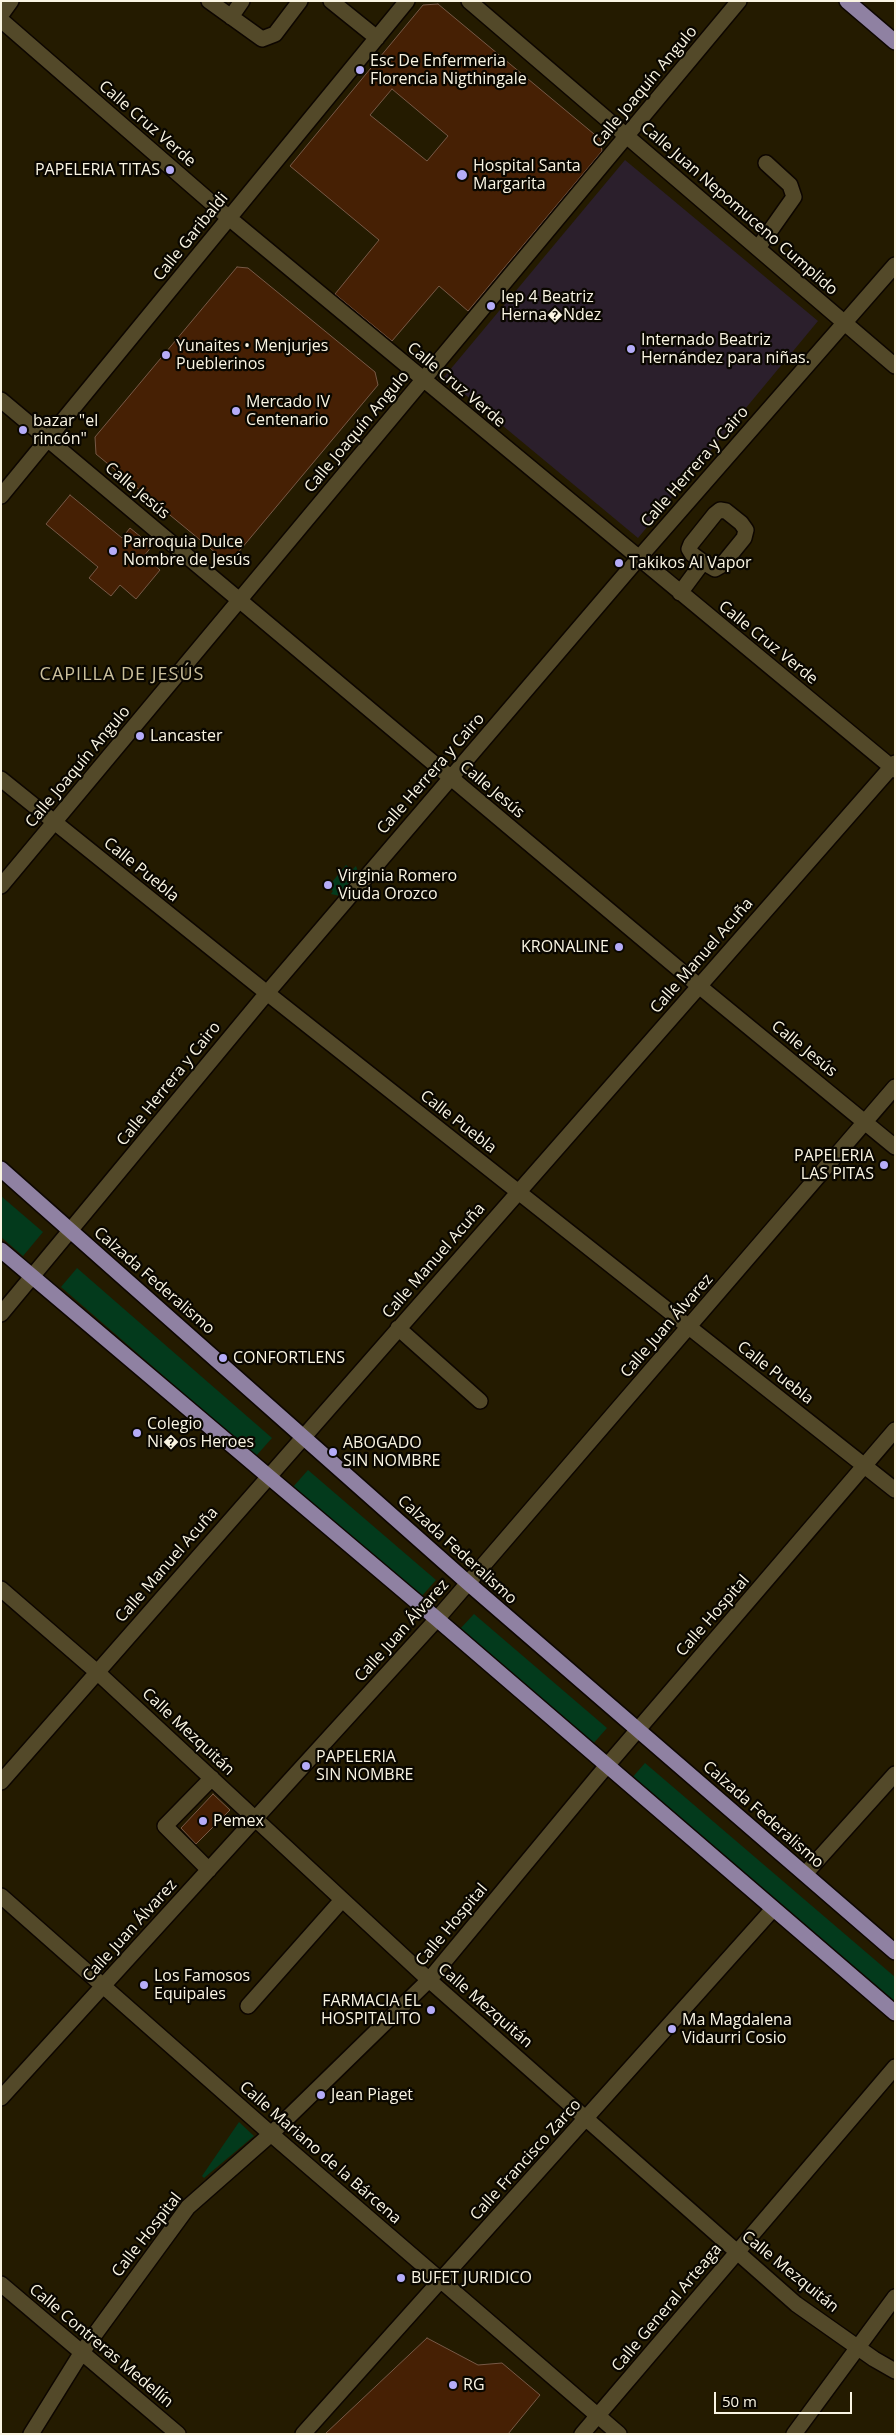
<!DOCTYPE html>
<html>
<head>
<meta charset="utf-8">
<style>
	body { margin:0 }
	#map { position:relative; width:896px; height:2435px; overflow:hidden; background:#241b00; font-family:"Open Sans",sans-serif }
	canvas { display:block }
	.frame { position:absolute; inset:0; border:2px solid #faf5e3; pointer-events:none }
	.scale { position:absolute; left:714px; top:2392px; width:138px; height:22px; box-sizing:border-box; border:2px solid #faf5e3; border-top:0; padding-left:6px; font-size:15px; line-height:18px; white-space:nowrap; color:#faf5e3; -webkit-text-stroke:4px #0a0700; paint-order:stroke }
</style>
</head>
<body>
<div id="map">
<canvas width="896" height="2435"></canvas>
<div class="frame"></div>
<div class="scale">50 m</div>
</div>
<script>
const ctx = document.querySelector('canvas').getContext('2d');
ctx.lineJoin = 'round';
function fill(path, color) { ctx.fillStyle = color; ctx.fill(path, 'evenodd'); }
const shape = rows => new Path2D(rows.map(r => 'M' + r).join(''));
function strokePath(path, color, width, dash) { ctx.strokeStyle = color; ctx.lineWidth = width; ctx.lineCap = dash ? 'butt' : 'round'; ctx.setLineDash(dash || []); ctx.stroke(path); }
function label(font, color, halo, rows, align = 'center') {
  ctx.font = font + ' "Open Sans",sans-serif'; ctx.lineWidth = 4.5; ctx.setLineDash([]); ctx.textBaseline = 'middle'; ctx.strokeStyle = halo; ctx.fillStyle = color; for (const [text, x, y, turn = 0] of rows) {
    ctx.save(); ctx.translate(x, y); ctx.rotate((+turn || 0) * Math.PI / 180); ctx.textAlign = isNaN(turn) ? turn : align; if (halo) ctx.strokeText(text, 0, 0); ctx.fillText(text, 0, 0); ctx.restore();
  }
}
fill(shape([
	[625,160,818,321,638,538,444,377]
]), '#2b1f2c');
fill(shape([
	[346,865,352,870,356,866,359,874,340,896,331,894,333,891,328,887],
	[1,1196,43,1232,23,1256,1,1237],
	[77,1268,272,1438,256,1456,61,1287],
	[308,1470,436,1580,421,1597,293,1487],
	[474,1614,607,1728,592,1745,459,1630],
	[645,1763,895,1977,895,2006,631,1779],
	[239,2122,254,2136,204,2178,202,2176]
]), '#033a1c');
const building = shape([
	[438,4,600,139,602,151,468,311,439,286,392,341,335,294,379,240,290,166,423,5,438,4],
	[392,89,448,136,427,161,370,115,392,89],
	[237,267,248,268,375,372,378,385,236,555,222,558,96,454,95,437,237,267],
	[70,495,122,538,130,528,152,546,144,556,160,570,136,599,120,585,111,596,89,578,98,567,46,524,70,495],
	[213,1794,230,1810,196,1844,181,1828,213,1794],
	[427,2338,478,2365,502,2363,540,2395,508,2434,325,2434,427,2338]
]);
fill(building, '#462004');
strokePath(building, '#775946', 1);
const minor = shape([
	[209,1,262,39,275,34,300,1],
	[331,1,377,38],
	[469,1,895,366],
	[1,15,11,1],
	[231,17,242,1],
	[1,20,229,218,895,770],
	[758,248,794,197,790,185,766,163],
	[1,400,699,986,895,1147],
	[1,496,407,1],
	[680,593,703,562,715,569,722,565,744,538,746,530,741,523,726,511,720,510,715,514,691,544,689,549,692,554,703,562],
	[1,779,267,993,895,1490],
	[1,886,739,1],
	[1,1314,267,993,638,559,895,265],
	[398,1328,480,1401],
	[1,1589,97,1672,429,1980,796,2304,874,2359,895,2371],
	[1,1782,895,763],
	[209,1870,165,1826,212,1778],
	[805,1874,895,1774],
	[1,1896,271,2134,619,2434],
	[248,2006,342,1900],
	[1,2098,437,1619,895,1087],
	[1,2284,178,2434],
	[31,2434,82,2352,188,2207,271,2134,429,1980,599,1775,895,1430],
	[303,2434,773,1909],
	[582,2434,895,2067],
	[794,2434,895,2297]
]);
const major = shape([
	[847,1,895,42],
	[1,1169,468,1583,895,1952],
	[1,1250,437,1619,895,2013]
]);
strokePath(minor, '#0d0600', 18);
strokePath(major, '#0d0600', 18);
strokePath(minor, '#534929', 15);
strokePath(major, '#8f81a2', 15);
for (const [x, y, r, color] of [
	[360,70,5,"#b5acf8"],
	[170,170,5,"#b5acf8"],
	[462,175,6,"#b5acf8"],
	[491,306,5,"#b5acf8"],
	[631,349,5,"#b5acf8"],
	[166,355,5,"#b5acf8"],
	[236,411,5,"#b5acf8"],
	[23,430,5,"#b5acf8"],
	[113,551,5,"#b5acf8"],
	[619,563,5,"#b5acf8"],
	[140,736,5,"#b5acf8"],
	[328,885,5,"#b5acf8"],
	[619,947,5,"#b5acf8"],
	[884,1165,5,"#b5acf8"],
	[223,1358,5,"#b5acf8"],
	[137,1433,5,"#b5acf8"],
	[333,1452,5,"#b5acf8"],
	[306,1766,5,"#b5acf8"],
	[203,1821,5,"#b5acf8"],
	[144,1985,5,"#b5acf8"],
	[431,2010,5,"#b5acf8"],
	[672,2029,5,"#b5acf8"],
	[321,2095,5,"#b5acf8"],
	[401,2278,5,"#b5acf8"],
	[453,2385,5,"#b5acf8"]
]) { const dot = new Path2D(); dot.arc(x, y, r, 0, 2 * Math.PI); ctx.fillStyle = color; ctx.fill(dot); strokePath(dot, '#0a0700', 2); }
label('16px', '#faf5e3', '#0a0700', [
	["Esc De Enfermeria",370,61],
	["Florencia Nigthingale",370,79],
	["Hospital Santa",473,166],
	["Margarita",473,184],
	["PAPELERIA TITAS",160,170,"right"],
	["Iep 4 Beatriz",501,297],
	["Herna�Ndez",501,315],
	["Internado Beatriz",641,340],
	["Hernández para niñas.",641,358],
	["Yunaites • Menjurjes",176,346],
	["Pueblerinos",176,364],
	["Mercado IV",246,402],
	["Centenario",246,420],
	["bazar \"el",33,421],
	["rincón\"",33,439],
	["Parroquia Dulce",123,542],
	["Nombre de Jesús",123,560],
	["Takikos Al Vapor",629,563],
	["Lancaster",150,736],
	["Virginia Romero",338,876],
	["Viuda Orozco",338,894],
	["KRONALINE",609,947,"right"],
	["PAPELERIA",874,1156,"right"],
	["LAS PITAS",874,1174,"right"],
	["CONFORTLENS",233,1358],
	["Colegio",147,1424],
	["Ni�os Heroes",147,1442],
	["ABOGADO",343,1443],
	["SIN NOMBRE",343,1461],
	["PAPELERIA",316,1757],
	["SIN NOMBRE",316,1775],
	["Pemex",213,1821],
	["Los Famosos",154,1976],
	["Equipales",154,1994],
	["FARMACIA EL",421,2001,"right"],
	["HOSPITALITO",421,2019,"right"],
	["Ma Magdalena",682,2020],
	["Vidaurri Cosio",682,2038],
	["Jean Piaget",331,2095],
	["BUFET JURIDICO",411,2278],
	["RG",463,2385]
], 'left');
label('16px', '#faf5e3', '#0a0700', [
	["Calle Joaquín Angulo",645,87,-50],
	["Calle Cruz Verde",147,124,41],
	["Calle Juan Nepomuceno Cumplido",739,209,41],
	["Calle Garibaldi",191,237,-51],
	["Calle Cruz Verde",456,385,40],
	["Calle Joaquín Angulo",357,432,-50],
	["Calle Herrera y Cairo",695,467,-49],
	["Calle Jesús",137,491,40],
	["Calle Cruz Verde",768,643,39],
	["Calle Joaquín Angulo",78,767,-50],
	["Calle Herrera y Cairo",431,774,-49],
	["Calle Jesús",492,790,40],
	["Calle Puebla",141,870,39],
	["Calle Manuel Acuña",702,956,-49],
	["Calle Jesús",804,1049,39],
	["Calle Herrera y Cairo",169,1084,-51],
	["Calle Puebla",458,1122,38],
	["Calle Manuel Acuña",434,1261,-49],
	["Calzada Federalismo",154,1281,41],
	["Calle Juan Álvarez",667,1326,-49],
	["Calle Puebla",775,1373,38],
	["Calzada Federalismo",457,1550,42],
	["Calle Manuel Acuña",167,1565,-49],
	["Calle Hospital",713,1616,-49],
	["Calle Juan Álvarez",402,1631,-48],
	["Calle Mezquitán",188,1732,43],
	["Calzada Federalismo",763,1815,41],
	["Calle Hospital",452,1925,-50],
	["Calle Juan Álvarez",130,1931,-48],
	["Calle Mezquitán",485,2006,41],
	["Calle Mariano de la Bárcena",320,2153,41],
	["Calle Francisco Zarco",526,2160,-48],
	["Calle Hospital",147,2235,-52],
	["Calle Mezquitán",790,2272,39],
	["Calle General Arteaga",667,2308,-50],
	["Calle Contreras Medellín",101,2346,40]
]);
ctx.letterSpacing = '1px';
label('18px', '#ccc19d', '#0a0700', [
	["CAPILLA DE JESÚS",122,675]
]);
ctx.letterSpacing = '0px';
</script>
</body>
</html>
